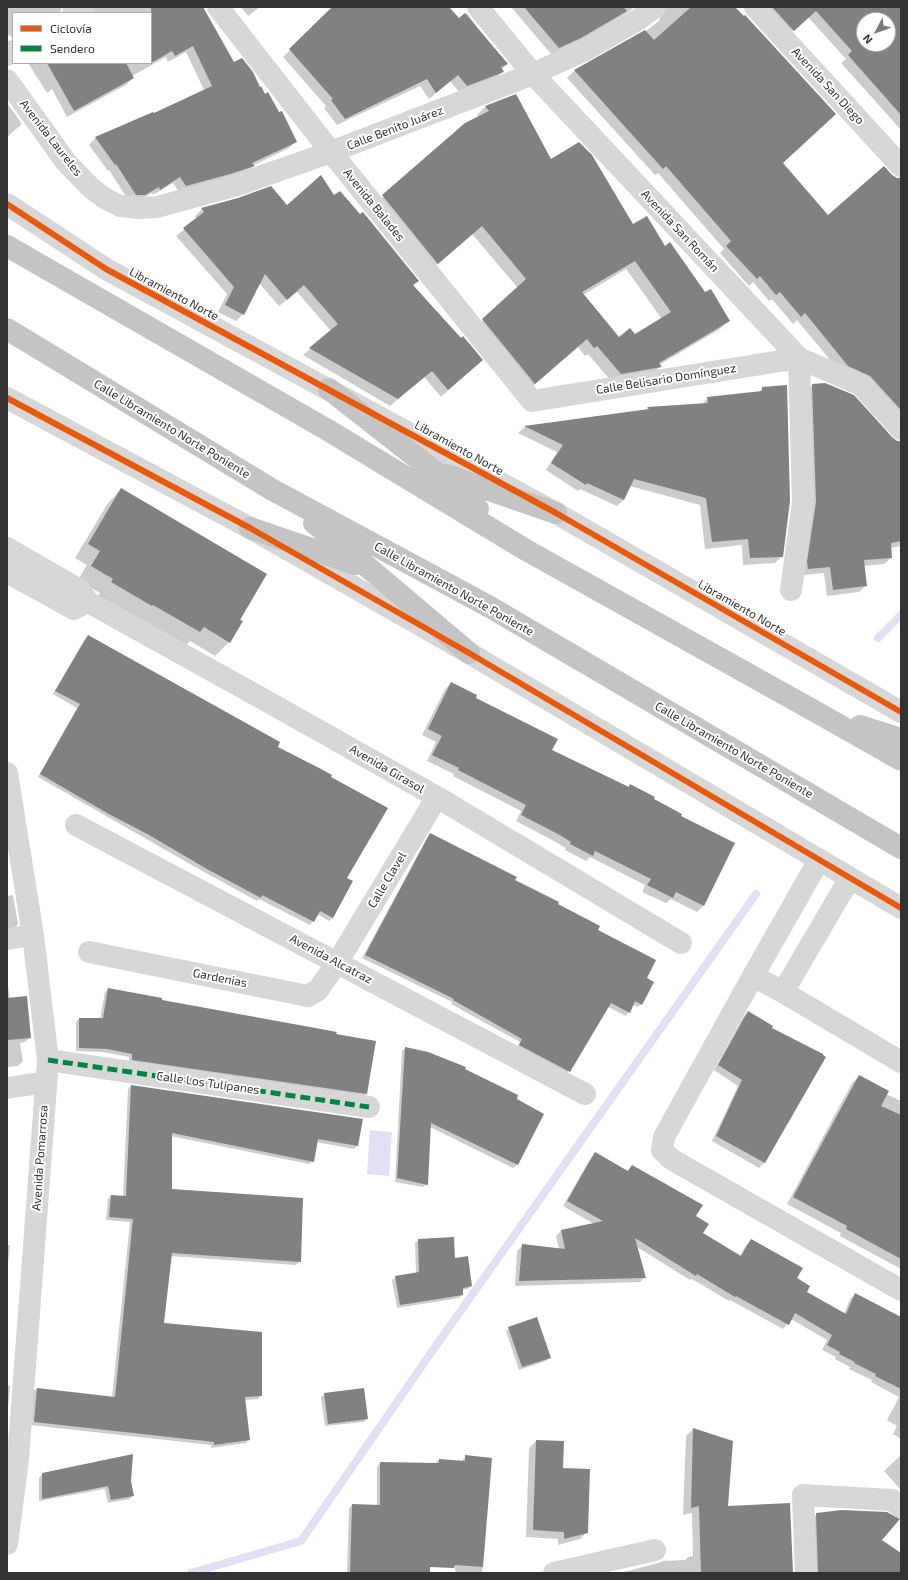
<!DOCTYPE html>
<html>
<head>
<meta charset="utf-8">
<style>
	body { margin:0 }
	#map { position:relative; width:908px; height:1580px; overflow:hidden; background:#fff; font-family:"Exo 2",sans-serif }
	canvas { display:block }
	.frame { position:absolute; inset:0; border:8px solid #333; pointer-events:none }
	.legend { position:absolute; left:12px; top:12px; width:140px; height:52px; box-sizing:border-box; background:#fff; border:1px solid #adadad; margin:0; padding:5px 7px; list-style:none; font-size:12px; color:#333 }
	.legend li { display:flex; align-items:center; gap:8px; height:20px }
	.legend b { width:20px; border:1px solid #adadad }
	.north { position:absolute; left:856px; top:12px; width:40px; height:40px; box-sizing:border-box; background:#fff; border:1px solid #adadad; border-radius:50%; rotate:229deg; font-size:11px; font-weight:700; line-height:16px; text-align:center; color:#333 }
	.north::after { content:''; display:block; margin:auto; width:14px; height:18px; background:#7a7a7a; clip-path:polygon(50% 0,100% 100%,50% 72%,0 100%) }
</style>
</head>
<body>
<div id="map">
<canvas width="908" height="1580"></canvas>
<div class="frame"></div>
<ul class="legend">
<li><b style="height:5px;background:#e8590c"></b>Ciclovía</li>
<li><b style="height:5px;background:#00873e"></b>Sendero</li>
</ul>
<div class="north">N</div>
</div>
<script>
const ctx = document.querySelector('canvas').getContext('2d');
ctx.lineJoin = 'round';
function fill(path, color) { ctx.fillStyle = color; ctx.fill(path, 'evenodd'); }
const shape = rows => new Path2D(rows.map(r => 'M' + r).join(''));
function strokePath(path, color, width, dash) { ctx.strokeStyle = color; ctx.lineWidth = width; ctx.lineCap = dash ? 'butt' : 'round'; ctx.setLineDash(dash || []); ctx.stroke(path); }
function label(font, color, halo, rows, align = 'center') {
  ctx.font = font + ' "Exo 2",sans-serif'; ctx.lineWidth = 4; ctx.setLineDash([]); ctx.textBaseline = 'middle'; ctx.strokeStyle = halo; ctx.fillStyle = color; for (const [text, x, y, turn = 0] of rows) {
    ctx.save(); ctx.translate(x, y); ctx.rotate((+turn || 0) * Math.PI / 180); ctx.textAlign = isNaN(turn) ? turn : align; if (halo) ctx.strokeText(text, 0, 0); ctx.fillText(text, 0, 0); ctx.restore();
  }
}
fill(shape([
	[370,1130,392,1132,389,1176,367,1174]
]), '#e2dff2');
fill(shape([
	[7,7,62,7,60,13,13,13,13,40,10,35,7,36],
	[87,7,202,7,233,63,264,95,268,93,295,142,289,148,254,165,247,172,179,192,173,183,153,195,152,193,137,202,129,201,109,170,108,171,89,145,95,138,153,113,154,114,204,90,186,52,168,62,166,57,132,76,133,78,126,85,67,117,52,89,47,93,28,63,151,63,151,13,89,13],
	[241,7,260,7,248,16],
	[334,7,448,7,459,20,467,13,480,31,480,36,507,64,501,70,502,72,495,79,460,93,450,81,429,99,420,86,337,125,324,108,326,106,283,57],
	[511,7,635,7,624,15,573,45,552,55],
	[658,7,734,7,781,163,828,216,884,167,896,179,901,179,901,426,841,373,797,320,793,324,772,299,769,301,753,282,749,286,720,253,724,249,658,173,655,175,567,78,574,71,646,31,659,21,661,14],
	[758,7,901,7,901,130,841,63,846,59,808,17,786,37],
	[864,20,888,20,888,44,864,44],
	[515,95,550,160,633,226,665,247,728,321,720,329,659,365,660,367,652,375,612,382,588,354,585,356,578,347,526,392,474,329,518,288,472,234,428,272,374,205,466,124,478,117,477,115,485,107],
	[626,269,662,319,635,335,619,338,583,295],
	[7,103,22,124,7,137],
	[334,196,412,286,482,360,441,397,424,377,390,406,303,355,331,331,297,292,279,306,259,283,243,314,236,321,218,312,227,294,176,236,197,219,195,216,202,209,286,206],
	[813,385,897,442,901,442,901,546,890,548,891,558,884,564,863,566,866,586,859,592,827,596,824,573,802,575,806,392],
	[763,388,782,556,775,563,743,565,742,545,705,549,700,505,630,486,624,500,617,506,580,489,578,491,546,470,557,452,518,433,525,427,645,410,648,408,701,405,708,398,759,392],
	[121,489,239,620,229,642,215,656,190,641,186,645,98,596,100,593,78,580,87,565,75,558,108,503],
	[88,636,276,747,346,878,352,881,332,918,329,921,317,914,310,925,259,899,257,901,204,872,38,777,77,708,53,694,84,640],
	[451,683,551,750,628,788,630,785,679,816,734,844,703,906,697,912,671,899,666,903,642,892,645,885,590,857,586,861,565,850,566,848,552,840,516,821,521,811,453,776,454,774,427,761,436,742,422,735,445,689],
	[430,834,514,880,597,930,645,979,641,1004,638,1007,633,1005,626,1016,608,1007,566,1075,516,1048,520,1042,451,1004,452,1002,362,958,427,838],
	[13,895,18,924,13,929,7,930,7,896],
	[7,980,10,998,30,1037,25,1042,20,1043,23,1061,18,1066,7,1067],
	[108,989,161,1001,366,1094,363,1097,129,1063,129,1057,103,1052,76,1051,76,1022,79,1019,100,1019,105,992],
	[748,1012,770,1028,824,1057,764,1163,759,1168,712,1141,738,1086,714,1070,743,1017],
	[405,1048,464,1070,543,1114,517,1165,513,1168,430,1127,427,1184,423,1187,395,1182,402,1051],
	[859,1076,886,1094,901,1101,901,1269,840,1236,841,1233,787,1204,852,1083],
	[131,1086,358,1145,354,1149,316,1142,313,1161,309,1164,171,1136,171,1190,300,1261,296,1265,170,1256,163,1324,261,1395,258,1399,244,1400,249,1440,246,1443,211,1448,211,1445,30,1425,33,1392,36,1389,112,1397,130,1222,106,1220,108,1199,111,1196,123,1197,128,1089],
	[595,1153,627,1172,632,1166,694,1216,702,1233,740,1256,746,1245,751,1240,795,1279,806,1292,844,1314,850,1299,856,1294,901,1320,901,1439,893,1434,897,1426,887,1420,899,1397,871,1382,872,1380,849,1369,850,1367,835,1359,836,1357,822,1350,827,1340,791,1319,783,1329,730,1300,729,1301,692,1279,690,1280,637,1247,645,1277,640,1282,515,1286,517,1251,523,1245,559,1250,556,1236,562,1230,594,1224,563,1206,590,1159],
	[418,1240,454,1259,471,1286,468,1289,462,1290,462,1295,459,1298,397,1308,392,1280,396,1277,416,1273,415,1243],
	[7,1245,10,1245,7,1274],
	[509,1328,549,1358,546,1361,519,1370,506,1331],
	[7,1386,10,1386,7,1419],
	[325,1394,367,1418,364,1422,325,1426,321,1397],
	[693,1429,727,1507,792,1573,620,1573,658,1563,663,1561,685,1560,688,1557,693,1556,692,1513,683,1515,686,1436],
	[536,1441,562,1469,587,1532,580,1539,558,1545,558,1539,526,1537,529,1448],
	[901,1455,901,1490,884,1471],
	[466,1456,491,1459,482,1573,456,1573,433,1469,429,1573,347,1573,349,1508,352,1505,377,1506,377,1467,380,1463,433,1466,438,1460,461,1462],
	[42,1474,130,1481,133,1495,130,1499,108,1503,105,1489,39,1501,39,1478],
	[817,1514,880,1540,901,1554,901,1573,811,1573,809,1522]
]), '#0003');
strokePath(shape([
	[878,638,901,615],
	[191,1573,301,1541,433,1350,756,894]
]), '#e2dff2', 8);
fill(shape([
	[151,7,203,7,234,62,242,58,253,72,260,87,261,86,265,94,268,92,279,112,282,111,297,142,252,163,255,166,230,174,186,186,180,177,160,190,159,187,145,195,136,195,116,164,115,165,95,137,153,112,154,113,212,86,193,46,175,56,172,51,151,63],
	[332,7,449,7,459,18,465,13,508,64,501,67,504,72,467,86,458,75,436,93,427,79,345,119,331,100,333,99,289,49],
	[524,7,623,7,627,11,581,38,559,48],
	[691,7,735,7,744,16,745,15,836,114,783,163,828,215,884,166,892,175,897,178,901,178,901,410,870,376,848,366,805,313,801,317,780,292,776,295,760,276,757,279,726,246,731,241,666,166,663,169,574,70,645,30,654,40],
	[772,7,901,7,901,115,848,55,852,51,816,11,794,31],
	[864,20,888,20,888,44,864,44],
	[47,63,126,63,134,78,74,111],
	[516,94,551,159,579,142,592,155,633,224,647,216,665,246,670,242,705,292,711,289,730,321,659,363,662,367,621,374,597,346,594,348,587,339,535,384,482,319,526,279,482,226,438,264,382,195,465,123,489,111,485,106],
	[635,261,671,312,635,334,630,328,619,337,582,292],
	[321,175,334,195,340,191,360,214,363,212,419,281,413,285,461,338,463,336,483,360,448,390,432,371,398,399,309,348,338,324,304,285,287,300,265,274,244,315,225,305,234,287,183,228,204,212,201,208,238,198,271,186,287,205],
	[825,383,854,395,892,437,897,441,901,441,901,541,891,543,892,558,864,560,867,586,833,590,830,567,808,569,807,562,816,502,812,384],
	[787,385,790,501,783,557,750,558,748,539,712,542,706,498,634,479,624,500,587,483,586,485,551,463,563,445,524,426,649,409,647,407,708,403,707,397,762,391,762,387],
	[121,488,267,574,240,620,243,621,230,643,204,627,200,632,153,605,152,606,111,582,113,579,91,566,100,551,88,544],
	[88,635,280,742,278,747,323,770,332,775,331,777,388,808,347,878,353,881,333,918,320,911,314,922,262,895,261,898,207,869,149,835,107,813,40,774,80,704,55,691],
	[451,682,477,695,476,698,558,739,552,750,629,787,630,784,655,797,654,799,682,814,681,816,735,843,704,906,676,892,673,898,647,885,651,879,595,851,593,856,570,844,571,842,558,834,521,815,526,805,458,770,459,768,432,755,442,736,428,729],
	[430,833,517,877,515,880,559,902,558,904,600,926,598,930,656,960,647,978,654,982,642,1005,635,1001,630,1013,611,1003,570,1072,519,1045,522,1039,453,1000,454,999,365,955],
	[108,988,162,998,162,1000,310,1027,337,1032,336,1034,376,1041,367,1094,132,1060,132,1054,107,1049,79,1048,79,1018,103,1018],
	[27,996,31,1038,7,1040,7,998],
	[748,1011,773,1026,772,1028,823,1054,823,1055,826,1057,765,1163,716,1136,742,1080,718,1065],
	[405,1047,428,1052,466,1067,465,1069,518,1095,517,1099,544,1114,518,1165,431,1123,428,1185,397,1178],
	[859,1075,889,1091,881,1106,901,1115,901,1259,846,1229,847,1226,793,1197],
	[131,1085,363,1119,358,1146,318,1139,314,1162,172,1133,172,1189,303,1198,301,1262,172,1253,164,1323,262,1332,262,1396,245,1397,250,1440,214,1445,214,1442,34,1422,37,1388,115,1397,133,1219,109,1217,111,1195,126,1196],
	[595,1152,628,1171,632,1165,703,1205,696,1216,709,1224,703,1233,741,1256,751,1239,803,1268,797,1278,810,1286,807,1292,846,1314,855,1293,901,1317,901,1389,875,1376,876,1374,854,1363,855,1362,839,1354,840,1352,827,1345,832,1335,795,1313,789,1325,736,1296,735,1297,697,1274,696,1276,635,1238,646,1278,519,1281,522,1244,565,1249,561,1230,603,1221,567,1201],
	[454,1237,455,1258,468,1256,472,1286,463,1288,463,1295,400,1305,395,1276,419,1272,418,1239],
	[537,1317,551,1358,522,1367,508,1327],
	[364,1388,368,1419,328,1424,324,1393],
	[693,1428,733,1441,728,1506,790,1503,793,1573,701,1573,699,1506,691,1508],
	[536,1440,564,1441,563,1468,590,1469,588,1533,564,1539,564,1532,533,1530],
	[133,1454,131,1481,134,1496,111,1500,108,1486,42,1499,42,1473],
	[465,1455,492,1458,483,1567,455,1565,454,1568,430,1567,430,1573,350,1573,352,1504,380,1505,380,1462,439,1463,439,1459,465,1461],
	[842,1510,887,1512,900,1519,882,1540,901,1553,901,1573,818,1573,816,1513]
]), '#818181');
strokePath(shape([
	[218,7,331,152,532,401,799,358,803,502,791,590],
	[478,7,533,74,799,358,861,385,901,429],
	[755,7,901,166],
	[73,13,83,7],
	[7,55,13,51],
	[7,80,66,162,91,188,106,199,120,206,140,208,157,207,234,186,331,152,533,74,587,49,639,19,655,7],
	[7,204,106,269,556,513,901,712],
	[7,398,250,528,469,653,901,908],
	[7,548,80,590,88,602,263,699,437,797,681,943],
	[7,572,74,609,88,602],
	[7,773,33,935,48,1060,18,1459,7,1544],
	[76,825,585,1094],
	[819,860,753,976,664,1137,662,1150,671,1159,901,1290],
	[7,939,33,935],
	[89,952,308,996,318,990,337,963,437,797],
	[753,976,783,992,901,1062],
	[783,992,850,878],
	[48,1060,369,1107],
	[7,1088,46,1082],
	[554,1573,655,1550],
	[806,1573,803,1495,892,1500,901,1507]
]), '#d7d7d7', 22);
strokePath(shape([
	[7,246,326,429,526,550,818,713,901,760],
	[7,329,271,489,490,607,901,848],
	[329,389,435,472,478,509],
	[446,475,556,513],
	[314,523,370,569,469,653],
	[250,528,355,564],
	[860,726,901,739]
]), '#c4c4c4', 22);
strokePath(shape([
	[48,1060,369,1107]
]), '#00873e', 5, [10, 5]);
strokePath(shape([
	[7,204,106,269,556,513,901,712],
	[7,398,250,528,469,653,901,908]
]), '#e8590c', 6);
label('12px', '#333', '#fff', [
	["Avenida San Diego",828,86,47],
	["Calle Benito Juárez",395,128,-21],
	["Avenida Laureles",51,138,52],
	["Avenida Balades",374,205,51],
	["Avenida San Román",680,231,47],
	["Libramiento Norte",174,294,28],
	["Calle Belisario Domínguez",666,379,-9],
	["Calle Libramiento Norte Poniente",172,429,31],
	["Libramiento Norte",459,448,29],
	["Calle Libramiento Norte Poniente",454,589,29],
	["Libramiento Norte",742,608,30],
	["Calle Libramiento Norte Poniente",734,750,30],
	["Avenida Girasol",387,769,30],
	["Calle Clavel",387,880,-59],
	["Avenida Alcatraz",331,959,28],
	["Gardenias",220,978,11],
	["Calle Los Tulipanes",208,1083,8],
	["Avenida Pomarrosa",40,1158,-86]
]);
</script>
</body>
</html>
